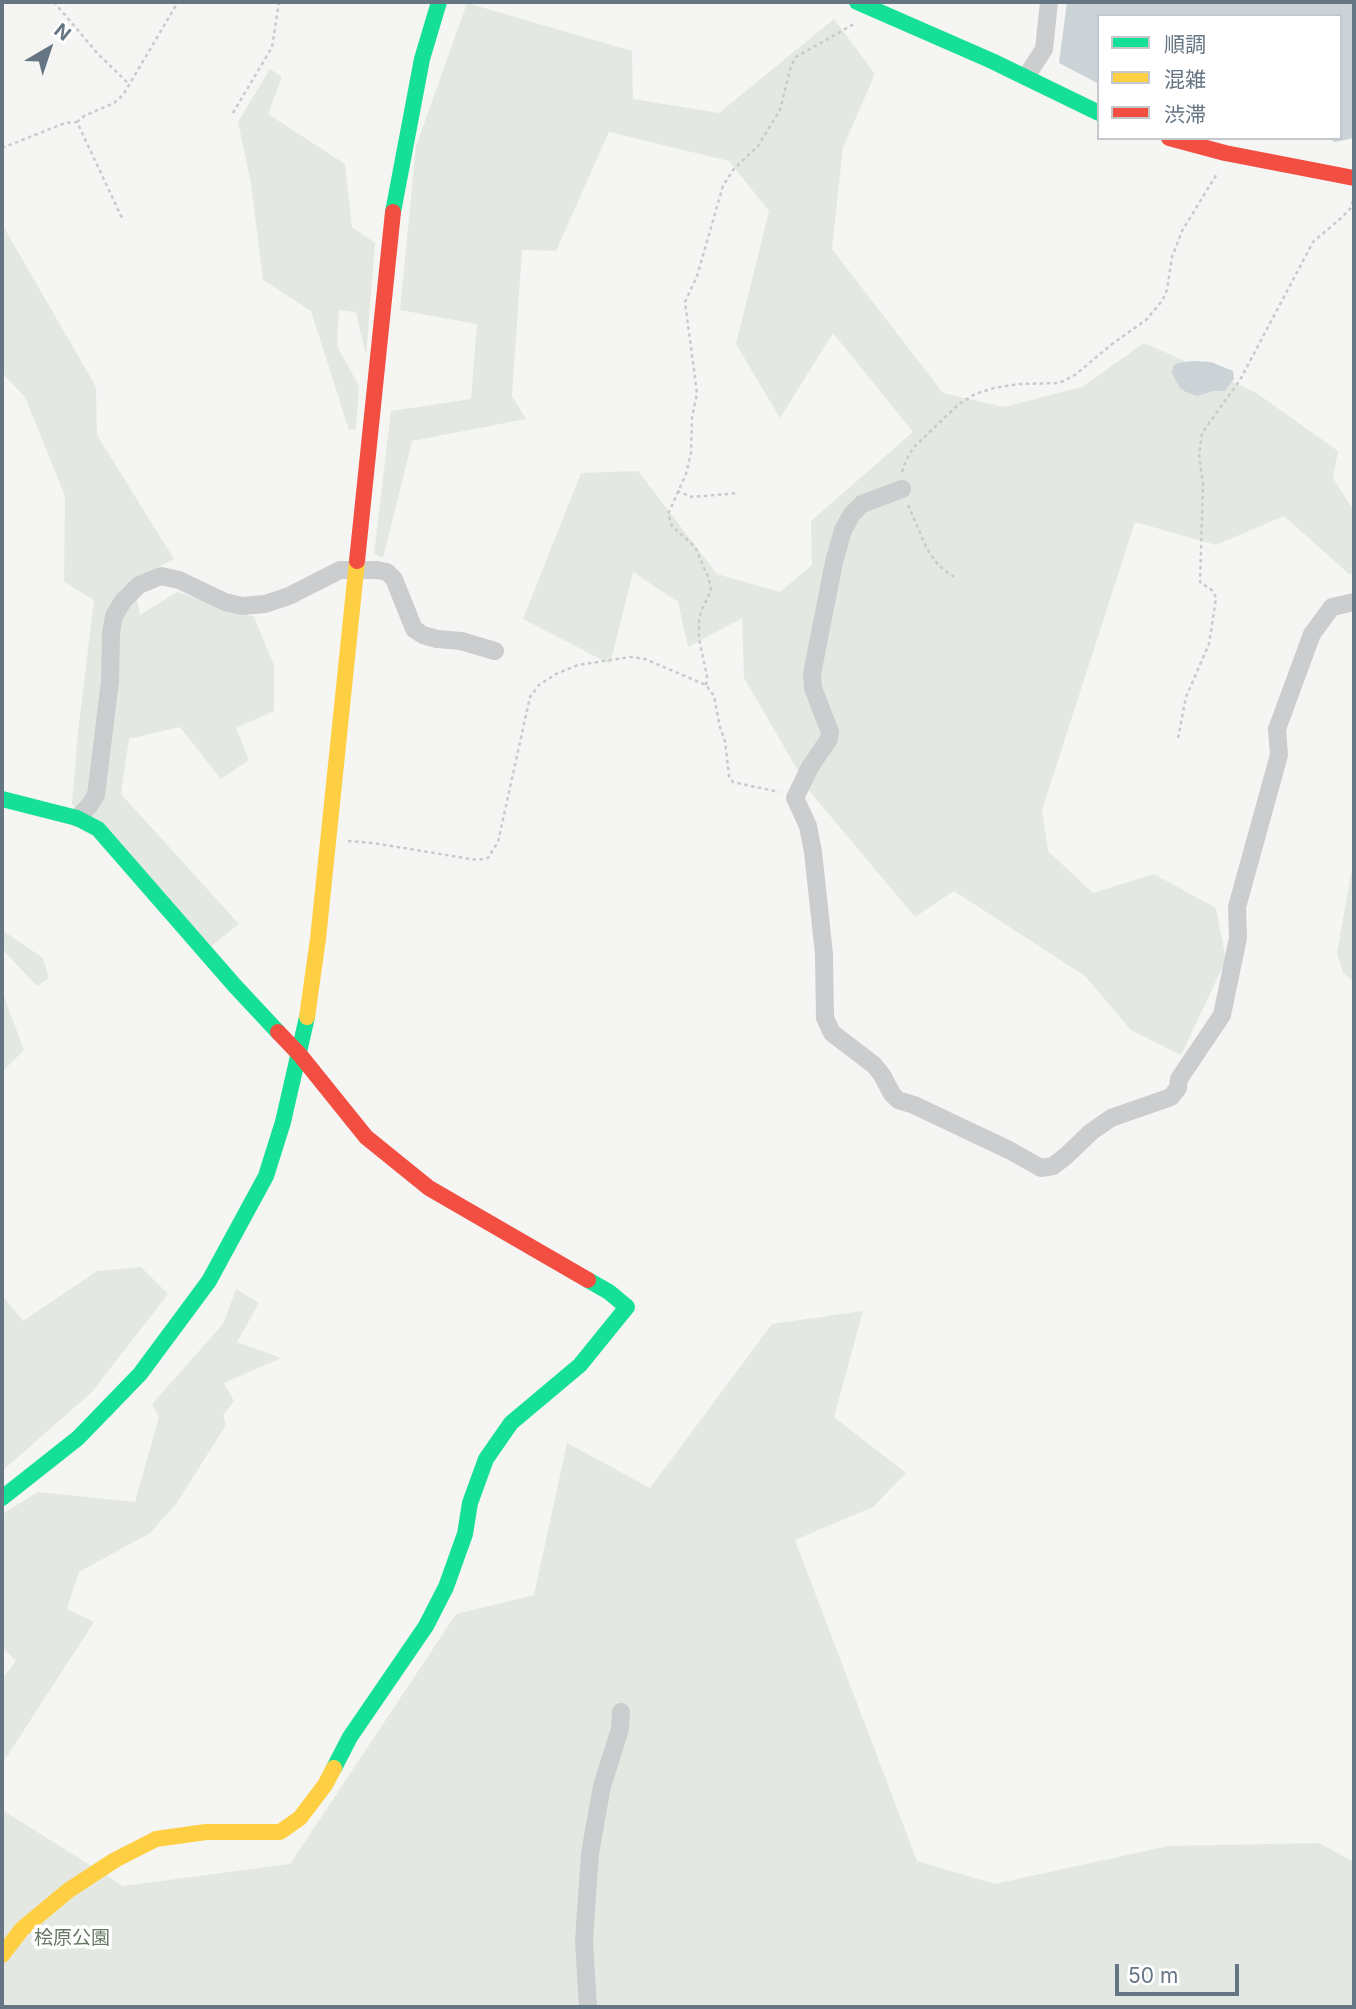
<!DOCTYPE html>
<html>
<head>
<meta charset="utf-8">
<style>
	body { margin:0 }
	#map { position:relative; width:1356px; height:2009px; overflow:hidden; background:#f5f5f4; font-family:Inter,"Noto Sans JP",sans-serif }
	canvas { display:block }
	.frame { position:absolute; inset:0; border:4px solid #667583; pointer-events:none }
	.legend { position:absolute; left:1097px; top:14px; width:245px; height:126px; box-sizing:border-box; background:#fff; border:2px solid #c2c8cd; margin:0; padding:9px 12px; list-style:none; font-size:21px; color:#667583 }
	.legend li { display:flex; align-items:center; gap:14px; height:35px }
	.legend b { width:35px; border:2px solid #c2c8cd }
	.north { position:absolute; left:14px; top:14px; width:70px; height:70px; -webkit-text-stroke:5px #fff; paint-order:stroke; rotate:39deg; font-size:19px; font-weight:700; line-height:28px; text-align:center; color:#667583 }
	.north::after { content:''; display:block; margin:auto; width:24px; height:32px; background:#667583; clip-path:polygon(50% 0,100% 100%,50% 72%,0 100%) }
	.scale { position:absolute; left:1115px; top:1964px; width:124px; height:32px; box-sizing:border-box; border:4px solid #667583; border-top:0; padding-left:9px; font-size:21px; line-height:24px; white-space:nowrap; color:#667583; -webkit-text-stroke:5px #fff; paint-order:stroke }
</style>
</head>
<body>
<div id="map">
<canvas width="1356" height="2009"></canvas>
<div class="frame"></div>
<ul class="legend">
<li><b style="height:9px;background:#16e098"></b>順調</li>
<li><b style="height:9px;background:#ffcf43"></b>混雑</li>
<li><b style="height:9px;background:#f24e42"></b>渋滞</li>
</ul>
<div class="north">N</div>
<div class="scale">50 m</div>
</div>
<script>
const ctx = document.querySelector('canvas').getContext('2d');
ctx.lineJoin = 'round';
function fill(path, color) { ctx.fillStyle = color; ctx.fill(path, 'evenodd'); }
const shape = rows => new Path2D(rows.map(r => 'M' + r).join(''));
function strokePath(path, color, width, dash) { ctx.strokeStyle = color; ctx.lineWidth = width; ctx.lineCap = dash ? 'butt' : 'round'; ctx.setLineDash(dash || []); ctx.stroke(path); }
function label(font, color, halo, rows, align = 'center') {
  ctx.font = font + ' Inter,"Noto Sans JP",sans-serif'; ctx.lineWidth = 7; ctx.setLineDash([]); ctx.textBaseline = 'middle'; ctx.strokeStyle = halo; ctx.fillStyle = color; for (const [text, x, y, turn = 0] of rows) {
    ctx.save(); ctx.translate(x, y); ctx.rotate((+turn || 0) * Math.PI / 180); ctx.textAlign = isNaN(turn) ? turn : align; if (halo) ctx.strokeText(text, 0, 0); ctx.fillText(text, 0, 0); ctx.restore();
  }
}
fill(shape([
	[467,3,632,51,633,99,719,113,834,19,875,74,843,147,832,249,943,393,1004,407,1082,387,1144,343,1255,392,1338,451,1333,478,1354,511,1354,575,1349,574,1284,516,1216,545,1135,522,1042,810,1048,851,1093,893,1154,874,1216,908,1226,960,1181,1055,1131,1030,1085,976,954,891,915,917,811,793,744,678,742,618,688,647,678,602,633,572,610,664,523,619,581,473,638,471,717,574,780,592,812,565,811,521,913,432,833,333,780,418,736,344,769,211,729,161,609,132,556,251,522,250,512,396,526,419,412,441,383,558,374,554,391,411,471,399,477,324,400,310,416,146],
	[270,69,282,77,268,114,345,164,352,227,375,243,366,356,356,312,339,310,337,346,359,386,356,429,349,430,311,311,263,280,251,183,238,122],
	[2,224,96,387,97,435,174,559,133,580,140,615,177,592,254,617,274,665,274,711,236,728,249,760,221,779,180,727,129,739,121,794,239,924,210,947,72,804,78,732,94,600,64,582,65,496,25,397,2,373],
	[1354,857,1354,982,1343,973,1337,953],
	[2,930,43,958,49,978,37,986,2,949],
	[2,991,24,1050,2,1072],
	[141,1267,168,1294,92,1392,2,1471,2,1295,23,1321,97,1271],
	[236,1289,259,1303,237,1342,281,1358,224,1383,234,1401,223,1415,226,1425,176,1504,150,1533,79,1572,67,1609,94,1622,2,1764,2,1679,16,1661,2,1647,2,1514,38,1492,135,1502,159,1417,152,1404,223,1324],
	[863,1311,834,1417,906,1473,873,1507,795,1540,917,1861,995,1884,1168,1846,1319,1843,1354,1862,1354,2007,2,2007,2,1801,4,1811,123,1886,290,1864,456,1614,534,1595,567,1443,650,1488,772,1324]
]), '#e4e8e2');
fill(shape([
	[1067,2,1354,2,1354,138,1335,142,1328,138,1340,138,1340,16,1099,16,1099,84,1059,63],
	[1193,361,1211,362,1233,371,1234,379,1225,391,1213,391,1197,396,1186,392,1180,388,1172,373,1173,366,1177,363]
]), '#ccd3d7');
strokePath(shape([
	[54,2,98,54,129,84],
	[233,113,272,47,279,2],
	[77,122,84,116,114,103,123,95,178,2],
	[2,148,65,123,77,122,121,216,125,220],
	[902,472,906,460,914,447,959,404,975,394,994,388,1019,384,1059,383,1075,375,1112,344,1146,320,1162,301,1167,290,1172,257,1182,231,1218,172],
	[677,491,692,497,739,493],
	[908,505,927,549,939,566,954,577],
	[706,685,707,676,699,639,699,622,701,611,711,591,709,579,695,547,672,526,668,514,686,474,691,453,692,418,697,393,685,302,697,276,723,186,733,170,758,146,780,110,791,66,796,57,854,24],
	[1178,738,1186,697,1209,644,1216,598,1213,591,1200,582,1203,484,1199,455,1202,433,1240,380,1313,242,1341,218,1350,209,1354,198],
	[348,841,373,843,477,860,488,858,498,842,530,697,539,685,556,674,578,665,630,657,645,659,706,685,714,696,720,727,725,741,729,776,733,782,779,792]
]), '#cacaca', 2.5, [3.5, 3.5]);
strokePath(shape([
	[1026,77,1044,49,1049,2],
	[902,489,862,504,852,514,843,530,834,562,812,674,813,688,830,732,829,739,810,767,795,798,808,826,813,852,824,954,825,1018,832,1033,874,1065,882,1075,892,1094,898,1100,914,1105,1009,1150,1041,1168,1053,1166,1066,1156,1091,1132,1111,1118,1171,1097,1178,1088,1179,1079,1222,1015,1238,938,1237,907,1279,755,1277,729,1312,634,1332,607,1354,602],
	[77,818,89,806,96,795,110,681,111,633,114,616,123,601,139,585,161,576,179,580,225,602,242,606,265,604,289,596,340,570,377,570,387,572,394,579,414,629,423,635,437,639,461,641,495,651],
	[588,2007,584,1941,590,1853,602,1786,620,1729,621,1712]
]), '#cbcdce', 18);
strokePath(shape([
	[857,2,992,61,1099,113],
	[393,212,422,59,439,2],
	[2,799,77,818,98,829,235,986,278,1032],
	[2,1498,78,1438,140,1374,209,1281,266,1176,283,1122,307,1017],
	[334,1768,350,1737,426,1626,446,1587,465,1534,470,1503,486,1459,511,1423,580,1365,627,1307,609,1292,588,1280]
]), '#16e098', 16);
strokePath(shape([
	[307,1017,318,939,357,561],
	[2,1955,22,1929,69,1890,115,1860,156,1839,206,1832,280,1832,300,1818,325,1785,334,1768]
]), '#ffcf43', 16);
strokePath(shape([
	[1169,138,1225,153,1354,178],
	[357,561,393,212],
	[278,1032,300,1055,366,1137,429,1188,588,1280]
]), '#f24e42', 16);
label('19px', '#687a65', '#fff', [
	["桧原公園",72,1938]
]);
</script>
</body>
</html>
